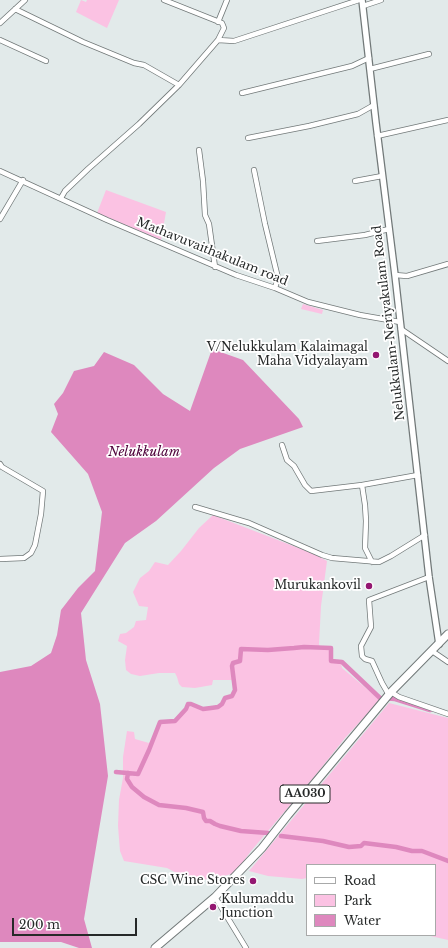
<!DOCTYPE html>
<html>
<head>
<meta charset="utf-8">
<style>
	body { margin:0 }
	#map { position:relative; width:448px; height:948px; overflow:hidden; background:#e2eaea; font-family:"Libre Baskerville",serif }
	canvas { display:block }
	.legend { position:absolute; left:306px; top:864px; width:130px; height:72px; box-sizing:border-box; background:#fff; border:1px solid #a8a9a9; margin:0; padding:5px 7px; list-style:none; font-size:12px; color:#262929 }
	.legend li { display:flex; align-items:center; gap:8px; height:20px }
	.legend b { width:20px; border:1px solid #a8a9a9 }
	.scale { position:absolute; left:12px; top:918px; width:125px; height:18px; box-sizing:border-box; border:2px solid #262929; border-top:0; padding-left:5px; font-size:12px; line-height:14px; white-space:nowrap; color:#262929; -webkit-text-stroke:3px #fff; paint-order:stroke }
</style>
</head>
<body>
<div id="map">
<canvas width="448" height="948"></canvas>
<ul class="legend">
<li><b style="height:5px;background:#fff"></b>Road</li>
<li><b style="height:11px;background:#fbc2e3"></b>Park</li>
<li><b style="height:11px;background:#de88be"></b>Water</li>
</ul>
<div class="scale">200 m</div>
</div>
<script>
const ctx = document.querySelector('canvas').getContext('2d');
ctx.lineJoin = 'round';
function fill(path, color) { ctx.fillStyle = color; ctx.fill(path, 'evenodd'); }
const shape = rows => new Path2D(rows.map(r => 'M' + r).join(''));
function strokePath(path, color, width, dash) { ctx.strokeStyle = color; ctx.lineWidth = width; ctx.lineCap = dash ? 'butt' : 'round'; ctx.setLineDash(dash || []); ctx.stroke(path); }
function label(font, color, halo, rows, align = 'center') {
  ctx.font = font + ' "Libre Baskerville",serif'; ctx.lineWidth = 3.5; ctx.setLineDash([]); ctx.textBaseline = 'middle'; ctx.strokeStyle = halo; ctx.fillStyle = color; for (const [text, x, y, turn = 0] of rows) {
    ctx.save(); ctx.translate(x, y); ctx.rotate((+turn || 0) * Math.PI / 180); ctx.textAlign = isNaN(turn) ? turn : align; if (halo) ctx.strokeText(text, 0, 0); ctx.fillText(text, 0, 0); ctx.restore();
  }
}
fill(shape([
	[81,0,86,2,87,0,119,0,107,28,76,12],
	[106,190,166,212,161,240,97,213],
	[303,304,323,310,322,314,301,309],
	[213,515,314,554,327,561,321,606,319,644,320,648,329,650,330,662,341,663,342,668,380,700,345,738,314,777,251,851,235,873,216,878,192,881,167,868,124,861,120,851,118,826,119,800,123,778,123,757,127,731,134,732,135,739,149,743,160,723,176,722,185,712,189,706,201,709,209,710,217,708,224,704,227,699,236,690,235,680,213,680,212,685,195,688,182,687,179,684,177,677,175,673,159,673,140,676,131,674,126,670,125,660,127,646,118,641,120,634,126,633,134,627,136,621,146,620,148,607,139,606,133,592,140,578,149,571,155,562,168,565,181,551,199,528],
	[389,703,448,718,448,940,426,935,435,935,435,865,307,865,307,878,302,879,268,876,249,871]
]), '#fbc2e3');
fill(shape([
	[212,349,243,360,299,419,303,427,240,449,214,468,156,521,125,543,81,613,86,660,100,704,108,776,84,919,92,948,79,948,61,942,0,942,0,672,31,666,51,653,57,635,61,610,78,588,95,571,102,512,88,474,51,432,58,414,54,404,63,393,74,371,94,366,104,352,134,365,163,394,190,411]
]), '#de88be');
strokePath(shape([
	[116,772,138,774,149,750,160,722,175,721,186,709,188,704,191,704,203,709,211,708,218,707,222,704,225,698,232,696,235,690,232,666,233,663,240,661,241,649,268,650,294,648,304,647,331,648,331,661,342,662,380,698,395,699,430,710],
	[128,773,127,779,132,787,144,797,159,805,186,808,203,812,204,818,206,821,210,821,215,824,220,826,241,831,268,833],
	[281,836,323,841,349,847,361,846,364,843,396,847,412,851,422,851,448,861]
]), '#de88be', 4.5);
const minor = shape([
	[363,6,381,0],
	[15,9,83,42,134,63,144,65,179,85],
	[218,22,227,0],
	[0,23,25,0],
	[0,40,46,61],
	[218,40,234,41,359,0],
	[370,69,429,54],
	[242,93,352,66,369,58],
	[377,136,448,120],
	[248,138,309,126,358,114,374,105],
	[199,150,203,181,205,215,209,224,215,267],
	[254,170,265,224,278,278,275,288],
	[0,171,107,220,236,275,275,288,308,302,360,315,400,322],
	[355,181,382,176],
	[61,198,65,191,88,169,139,124,179,85,218,40,224,28,222,23,164,0],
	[0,219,23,180],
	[317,241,365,235,389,229],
	[395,275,407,276,448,264],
	[401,329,448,361],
	[282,445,287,460,294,466,305,485,311,491,362,485,418,475],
	[0,464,2,467,43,491,41,514,35,545,31,553,24,558,0,559],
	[362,485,365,505,366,521,365,548,372,562],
	[195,507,249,523,322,555,332,558,379,562,391,556,425,535],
	[432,651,448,662],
	[391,692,399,697,448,714],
	[389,695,382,683,372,661,365,659,362,656,361,646,371,627,369,600,429,577],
	[215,897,246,948]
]);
const major = shape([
	[362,0,376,123,395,275,429,577,439,644]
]);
const highway = shape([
	[155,948,215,897,262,848,288,815,391,692,448,634]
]);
strokePath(minor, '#727979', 6);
strokePath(major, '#727979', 8);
strokePath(highway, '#727979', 9);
strokePath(minor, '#fff', 4.5);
strokePath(major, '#fff', 5.5);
strokePath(highway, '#fff', 7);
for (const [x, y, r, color] of [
	[376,355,4,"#941771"],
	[369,586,4,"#941771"],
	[253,881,4,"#941771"],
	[213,907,4,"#941771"]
]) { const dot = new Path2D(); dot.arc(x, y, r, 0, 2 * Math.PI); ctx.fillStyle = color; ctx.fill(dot); strokePath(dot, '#fff', 1.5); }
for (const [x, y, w] of [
	[305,794,50]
]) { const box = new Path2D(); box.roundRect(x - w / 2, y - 9, w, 18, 3); ctx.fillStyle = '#fff'; ctx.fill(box); strokePath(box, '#262929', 1); }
label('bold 11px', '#262929', null, [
	["AA030",305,794]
]);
label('12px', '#262929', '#fff', [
	["Mathavuvaithakulam road",212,252,22],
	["Nelukkulam-Neriyakulam Road",389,323,-97]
]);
label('12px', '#262929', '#fff', [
	["V/Nelukkulam Kalaimagal",368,348],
	["Maha Vidyalayam",368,362],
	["Murukankovil",361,586],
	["CSC Wine Stores",245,881],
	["Kulumaddu",221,900,"left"],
	["Junction",221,914,"left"]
], 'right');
label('italic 13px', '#4e003a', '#fff', [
	["Nelukkulam",144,452]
]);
</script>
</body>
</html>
